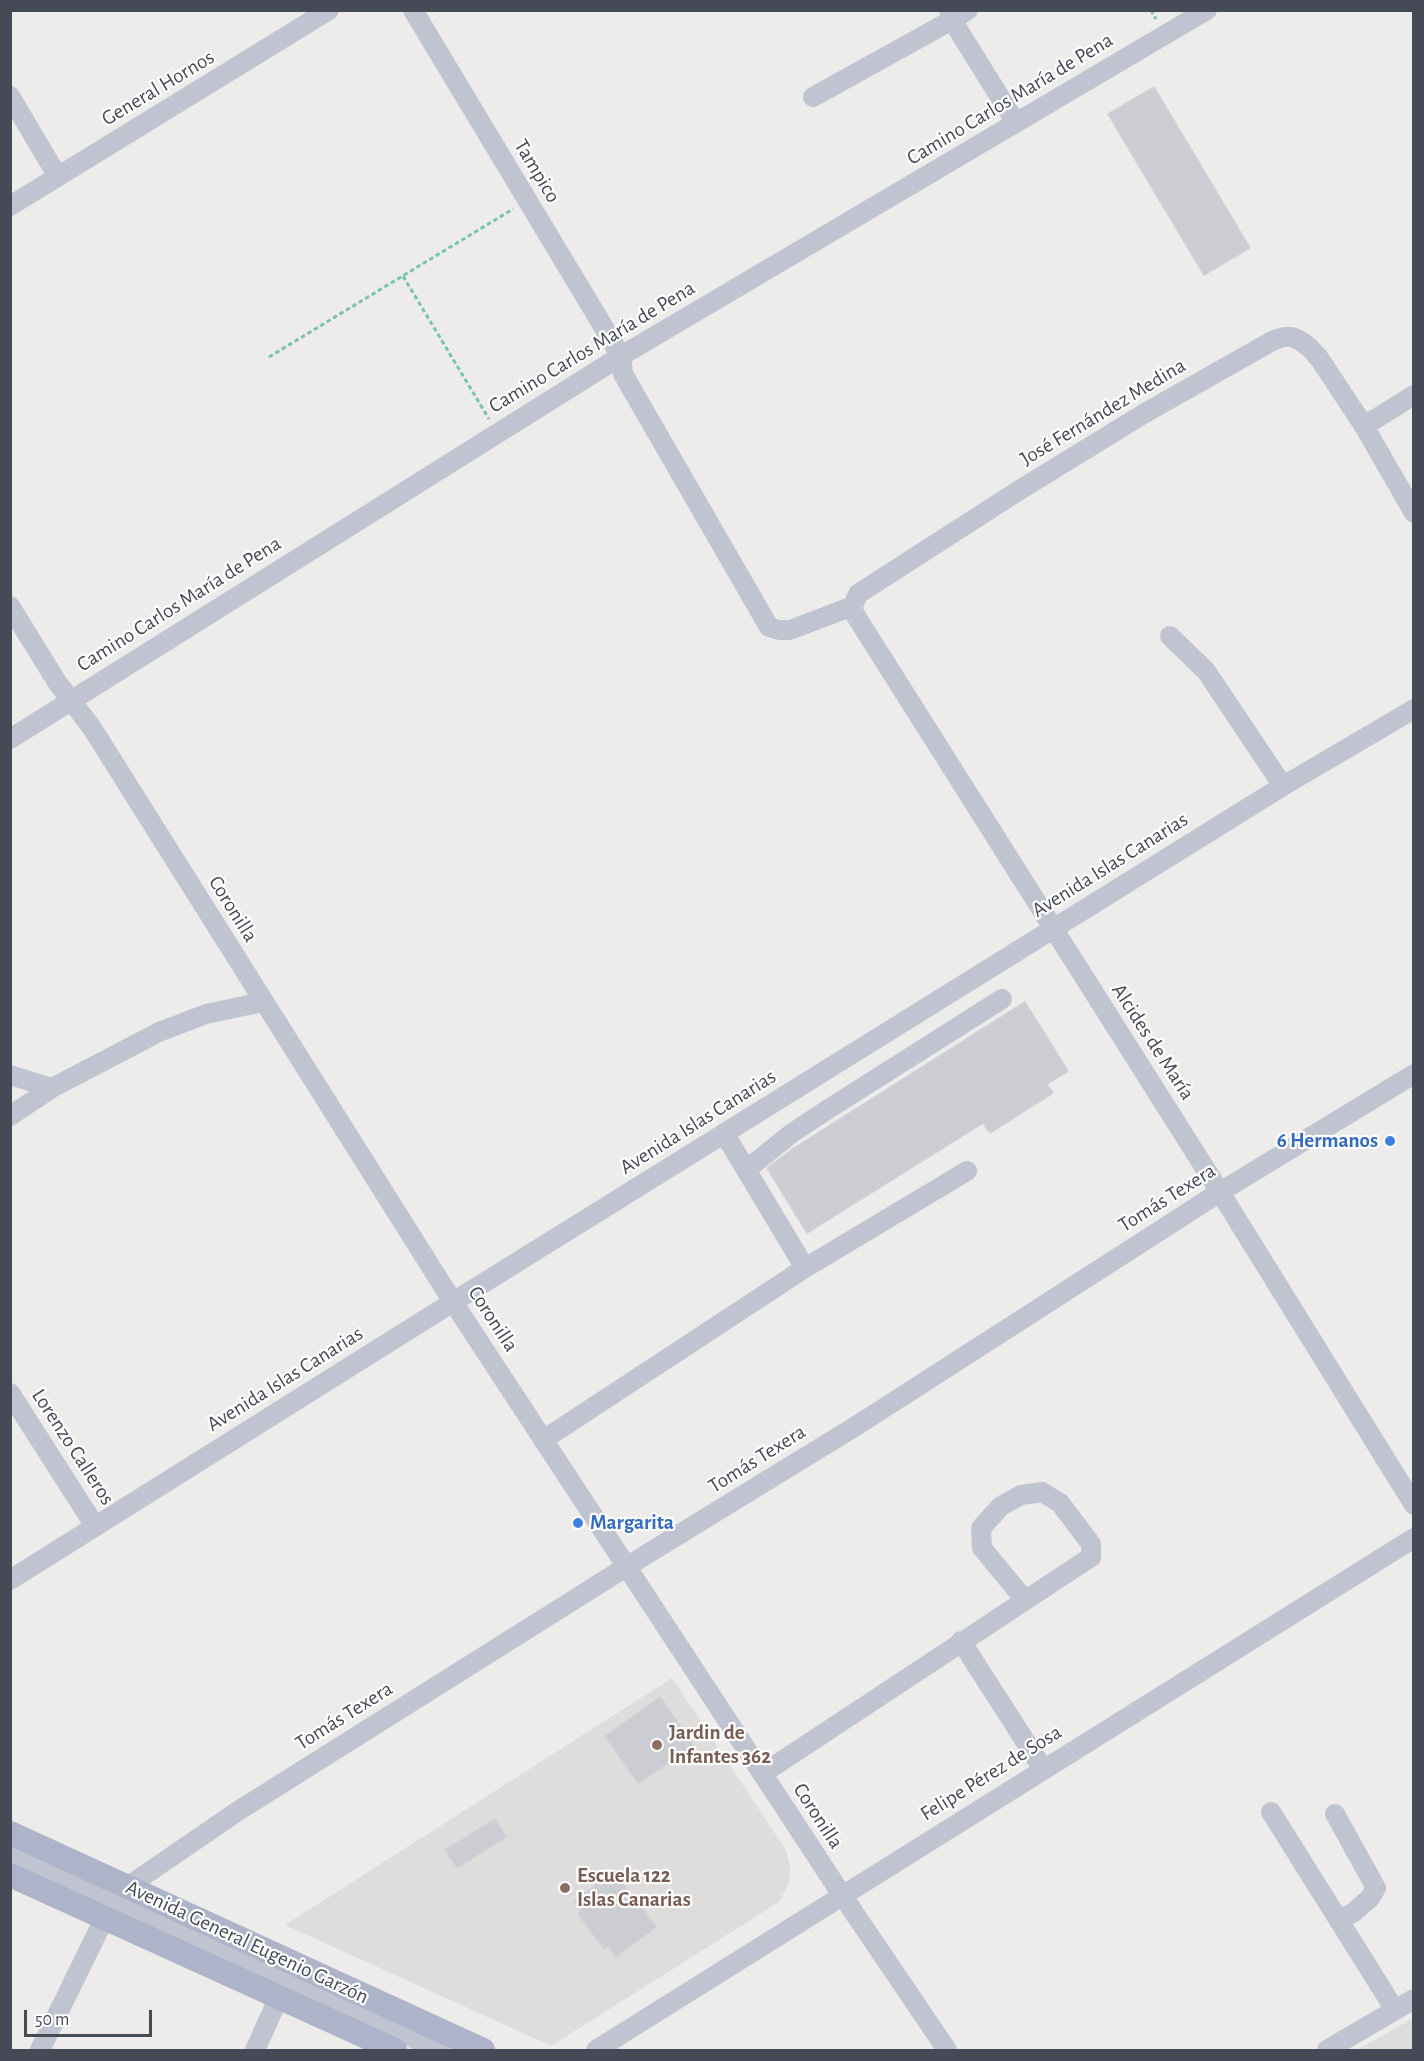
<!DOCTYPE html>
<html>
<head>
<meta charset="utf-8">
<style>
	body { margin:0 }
	#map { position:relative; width:1424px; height:2061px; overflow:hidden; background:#eeeceb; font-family:"Alegreya Sans",sans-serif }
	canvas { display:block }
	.frame { position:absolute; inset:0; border:12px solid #464a57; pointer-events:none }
	.scale { position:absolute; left:24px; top:2010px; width:128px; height:27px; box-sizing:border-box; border:3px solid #464a57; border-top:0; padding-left:8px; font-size:18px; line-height:21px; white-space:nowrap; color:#464a57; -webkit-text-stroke:4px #fff; paint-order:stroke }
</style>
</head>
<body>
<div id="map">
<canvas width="1424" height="2061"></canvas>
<div class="frame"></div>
<div class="scale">50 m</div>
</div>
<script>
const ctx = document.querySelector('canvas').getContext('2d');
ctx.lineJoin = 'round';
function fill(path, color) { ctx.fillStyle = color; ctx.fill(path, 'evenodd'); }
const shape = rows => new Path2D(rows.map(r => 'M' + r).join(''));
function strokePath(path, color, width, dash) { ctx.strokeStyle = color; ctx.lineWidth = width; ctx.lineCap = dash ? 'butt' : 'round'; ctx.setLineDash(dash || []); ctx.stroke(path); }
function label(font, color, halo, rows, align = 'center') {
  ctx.font = font + ' "Alegreya Sans",sans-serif'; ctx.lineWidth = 4.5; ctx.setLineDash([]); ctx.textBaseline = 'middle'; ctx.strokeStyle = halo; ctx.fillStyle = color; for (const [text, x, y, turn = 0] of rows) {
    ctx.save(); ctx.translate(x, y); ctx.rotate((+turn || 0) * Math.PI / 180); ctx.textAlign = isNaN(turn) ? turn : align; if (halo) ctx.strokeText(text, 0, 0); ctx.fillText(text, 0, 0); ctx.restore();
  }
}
fill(shape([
	[672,1678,786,1850,790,1866,789,1883,779,1902,551,2046,285,1925],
	[1413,2018,1413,2050,1357,2050]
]), '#dfdddc');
const building = shape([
	[1154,87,1250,248,1204,275,1108,114,1154,87],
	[1025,1002,1068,1071,1047,1084,1053,1093,990,1133,983,1123,807,1233,767,1168,791,1150,1025,1002],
	[660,1697,694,1746,638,1783,605,1736,660,1697],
	[495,1819,506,1837,457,1868,445,1850,495,1819],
	[614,1871,656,1927,616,1957,608,1946,604,1949,578,1914,581,1911,574,1901,614,1871]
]);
fill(building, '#ccccd3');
strokePath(building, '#d0d0d7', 1.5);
strokePath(shape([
	[1151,10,1156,19],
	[403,276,489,419],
	[269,357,513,209]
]), '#78c3b2', 3, [4.5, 3]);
strokePath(shape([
	[413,10,621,356,623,374,769,627,779,630,790,630,853,606],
	[949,10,952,20,968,10],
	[10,96,58,177],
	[813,97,952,20,1016,123],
	[10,206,329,10],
	[1364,426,1414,395],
	[10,606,57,682,92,728,453,1302,842,1895,947,2050],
	[853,606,854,613,1220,1192,1414,1505],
	[853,606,858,594,1018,491,1145,413,1274,340,1284,337,1292,337,1299,340,1309,347,1319,358,1364,426,1414,513],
	[1170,636,1206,671,1283,786],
	[10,739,621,356,1207,10],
	[10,1075,52,1088],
	[10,1116,52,1088,159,1032,206,1014,263,1002],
	[724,1133,805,1268],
	[746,1170,792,1133,830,1108,1002,999],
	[10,1393,95,1526],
	[543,1440,805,1268,967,1171],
	[10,1580,453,1302,1283,786,1414,709],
	[961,1641,1043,1769],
	[762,1774,1091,1557,1091,1544,1060,1503,1042,1492,1021,1495,1001,1506,981,1528,982,1548,1025,1600],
	[1271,1812,1395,2010],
	[1335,1814,1376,1888,1370,1898,1354,1912,1339,1921],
	[10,1854,439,2050],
	[127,1887,238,1811,626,1567,856,1426,1220,1192,1414,1074],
	[40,2050,105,1917],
	[255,2050,279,1997],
	[596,2050,1414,1538],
	[1327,2050,1414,1999]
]), '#c0c4d0', 20);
strokePath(shape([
	[10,1833,483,2050],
	[10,1875,395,2050]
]), '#adb3c8', 24);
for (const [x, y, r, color] of [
	[1390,1141,6,"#3f7fe0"],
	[578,1523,6,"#3f7fe0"],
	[657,1745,6,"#8d6e63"],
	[565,1888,6,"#8d6e63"]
]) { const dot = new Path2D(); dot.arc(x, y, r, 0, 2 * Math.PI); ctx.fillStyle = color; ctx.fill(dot); strokePath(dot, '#fff', 2); }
label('21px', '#464a57', '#fff', [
	["General Hornos",158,88,-31],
	["Camino Carlos María de Pena",1010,99,-31],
	["Tampico",537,171,59],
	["Camino Carlos María de Pena",592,347,-31],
	["José Fernández Medina",1103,412,-31],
	["Camino Carlos María de Pena",179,604,-32],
	["Avenida Islas Canarias",1110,865,-32],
	["Coronilla",233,909,58],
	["Alcides de María",1153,1042,57],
	["Avenida Islas Canarias",698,1122,-32],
	["Tomás Texera",1167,1198,-32],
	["Coronilla",493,1319,57],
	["Avenida Islas Canarias",285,1379,-32],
	["Lorenzo Calleros",73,1447,57],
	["Tomás Texera",757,1459,-32],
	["Tomás Texera",344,1716,-32],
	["Felipe Pérez de Sosa",991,1773,-32],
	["Coronilla",818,1816,57],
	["Avenida General Eugenio Garzón",247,1942,25]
]);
label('bold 21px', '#366cbe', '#fff', [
	["6 Hermanos",1378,1141],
	["Margarita",590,1523,"left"]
], 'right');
label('bold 21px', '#785e54', '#fff', [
	["Jardin de",669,1733],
	["Infantes 362",669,1757],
	["Escuela 122",577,1876],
	["Islas Canarias",577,1900]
], 'left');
</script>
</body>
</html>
